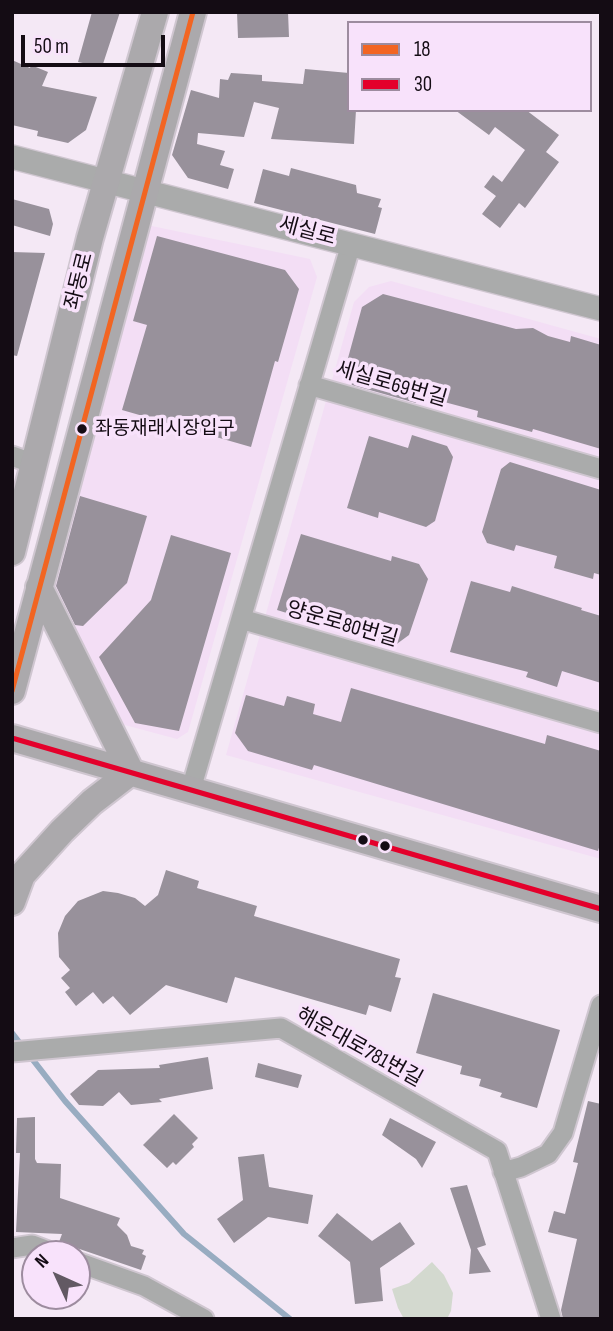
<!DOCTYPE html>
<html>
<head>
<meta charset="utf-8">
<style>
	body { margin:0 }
	#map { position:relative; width:613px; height:1331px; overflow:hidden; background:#f4e8f5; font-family:"Sofia Sans Condensed",sans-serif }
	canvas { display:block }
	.frame { position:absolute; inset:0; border:14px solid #140c14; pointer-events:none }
	.legend { position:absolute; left:347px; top:21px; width:245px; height:91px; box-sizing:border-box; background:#f8e2fb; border:2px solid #9d8c9f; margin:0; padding:9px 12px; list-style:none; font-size:21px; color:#140c14 }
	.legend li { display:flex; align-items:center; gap:14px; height:35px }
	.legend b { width:35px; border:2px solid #9d8c9f }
	.north { position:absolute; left:21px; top:1240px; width:70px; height:70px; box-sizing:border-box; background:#f8e2fb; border:2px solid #9d8c9f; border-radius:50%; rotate:315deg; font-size:19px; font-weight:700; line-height:28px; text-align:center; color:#140c14 }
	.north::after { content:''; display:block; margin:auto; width:24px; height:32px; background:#625963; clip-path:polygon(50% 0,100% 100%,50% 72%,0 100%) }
	.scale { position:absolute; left:21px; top:35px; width:144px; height:32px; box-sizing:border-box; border:4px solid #140c14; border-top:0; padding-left:9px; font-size:21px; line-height:24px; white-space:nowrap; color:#140c14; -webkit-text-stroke:5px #f8e2fb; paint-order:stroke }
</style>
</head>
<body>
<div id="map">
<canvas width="613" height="1331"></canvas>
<div class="frame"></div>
<ul class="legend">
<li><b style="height:9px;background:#f26522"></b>18</li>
<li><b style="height:9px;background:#e4002b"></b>30</li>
</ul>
<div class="north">N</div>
<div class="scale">50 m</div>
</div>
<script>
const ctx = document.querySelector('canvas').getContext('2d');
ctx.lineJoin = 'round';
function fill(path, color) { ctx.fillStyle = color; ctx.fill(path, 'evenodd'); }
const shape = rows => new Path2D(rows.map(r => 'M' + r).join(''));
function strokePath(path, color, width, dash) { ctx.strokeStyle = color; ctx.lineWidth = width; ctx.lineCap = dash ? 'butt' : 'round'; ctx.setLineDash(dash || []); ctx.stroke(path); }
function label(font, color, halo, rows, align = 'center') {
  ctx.font = font + ' "Sofia Sans Condensed","Noto Sans KR",sans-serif'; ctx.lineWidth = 7; ctx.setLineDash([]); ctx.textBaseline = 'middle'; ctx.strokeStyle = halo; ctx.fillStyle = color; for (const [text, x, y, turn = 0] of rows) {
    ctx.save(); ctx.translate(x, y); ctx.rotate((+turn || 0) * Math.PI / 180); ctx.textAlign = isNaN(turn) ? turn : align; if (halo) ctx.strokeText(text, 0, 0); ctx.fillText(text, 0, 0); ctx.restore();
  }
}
fill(shape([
	[147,225,310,259,317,277,188,732,177,739,121,724,45,585],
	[391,281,601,339,601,859,226,755,354,302,369,287]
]), '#f3def5');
fill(shape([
	[432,1262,444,1275,453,1293,451,1311,447,1319,404,1319,398,1308,392,1289,409,1283]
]), '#d3d9cf');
strokePath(shape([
	[12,1033,65,1101,184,1234,290,1319]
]), '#98acc1', 6);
fill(shape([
	[92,12,120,12,102,67,78,62],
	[237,12,288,12,289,37,238,38],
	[12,60,30,68,31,65,48,72,42,86,97,97,86,130,68,143,37,136,38,131,12,125],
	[305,69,349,73,349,110,356,110,354,144,271,139,279,108,254,102,244,137,198,133,197,144,225,151,220,165,234,169,228,189,188,178,172,155,191,90,219,98,220,79,228,80,231,73,262,75,262,81,303,84],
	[455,110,526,110,559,135,546,152,559,162,525,208,519,203,500,228,482,214,496,196,484,187,493,175,502,182,525,150,495,127,489,135],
	[291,168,356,185,357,193,381,199,378,207,382,208,375,234,254,203,263,169,289,176],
	[12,199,49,209,53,224,50,236,12,225],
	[157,236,285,270,299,289,278,362,275,361,251,447,122,410,147,325,133,321],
	[12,252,45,253,17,356,12,355],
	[383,294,516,329,533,328,548,336,570,342,571,336,601,345,601,449,533,429,532,432,477,417,478,411,418,395,416,403,352,385,345,369,362,307],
	[412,435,447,446,453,457,435,521,426,527,379,512,378,518,347,508,369,436,408,448],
	[510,462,601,490,601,575,594,573,593,579,554,568,557,556,516,545,514,551,487,543,482,532,501,469],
	[80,496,147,516,127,583,83,626,75,625,56,586],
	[301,534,391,561,392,556,419,564,428,579,409,635,394,646,277,610],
	[171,535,231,553,179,731,135,723,99,657,151,600],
	[471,581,510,592,512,586,582,608,581,610,601,616,601,683,562,671,557,687,526,677,528,672,450,652],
	[351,688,545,744,547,735,601,751,601,841,598,851,314,765,312,770,248,751,235,733,246,695,284,706,287,696,315,704,313,714,341,722],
	[166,870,199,881,197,888,257,906,254,916,400,959,395,977,401,978,391,1012,369,1005,366,1015,235,977,227,1003,166,985,130,1015,113,996,103,1004,93,992,76,1006,65,992,70,988,61,978,70,970,59,957,58,933,65,916,78,901,103,891,118,893,135,898,145,906,158,895],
	[433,993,560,1030,537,1108,500,1097,502,1093,479,1086,481,1079,460,1074,462,1066,416,1053],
	[208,1057,213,1089,159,1099,162,1102,131,1105,119,1092,103,1106,79,1105,70,1094,98,1070,160,1068,159,1065],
	[258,1063,302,1075,298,1088,255,1077],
	[588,1101,601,1104,601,1319,563,1319,561,1310,577,1239,548,1232,554,1211,565,1214,578,1163,573,1162],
	[174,1114,198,1138,192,1144,194,1147,176,1165,173,1162,167,1168,143,1145],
	[35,1117,35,1159,37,1163,61,1164,60,1198,120,1218,117,1225,127,1235,131,1246,144,1250,142,1254,146,1256,141,1270,59,1242,62,1234,16,1232,20,1153,16,1153,17,1118],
	[390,1118,436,1142,422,1168,416,1159,382,1135],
	[264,1154,269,1187,313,1195,308,1224,268,1217,234,1243,217,1219,243,1200,238,1157],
	[467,1185,486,1245,477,1248,491,1272,469,1274,471,1250,450,1188],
	[337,1213,372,1241,400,1222,415,1244,380,1268,383,1301,355,1304,350,1262,318,1236]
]), '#98919b');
const minor = shape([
	[309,385,601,469],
	[12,456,34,464],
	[241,619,601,723],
	[191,789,351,244],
	[12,1052,281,1028,497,1151,551,1319],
	[503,1172,521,1167,548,1154,563,1133,601,1005],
	[12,1248,32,1245,56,1254],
	[77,1262,144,1286,204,1319]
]);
const tertiary = shape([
	[12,157,601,309]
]);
const secondary = shape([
	[12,552,90,238,155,12],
	[12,691,193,12],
	[12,738,601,909],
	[12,902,22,875,62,831,92,802,131,772,39,587]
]);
strokePath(minor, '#cfc6d0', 23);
strokePath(tertiary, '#cfc6d0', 26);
strokePath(secondary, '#cfc6d0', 30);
strokePath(minor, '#aaabab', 19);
strokePath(tertiary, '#aaabab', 23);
strokePath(secondary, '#aba9ac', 26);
strokePath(shape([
	[12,691,193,12]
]), '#f26522', 5);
strokePath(shape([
	[12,738,601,909]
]), '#e4002b', 5);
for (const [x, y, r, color] of [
	[82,429,6,"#140c14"],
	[363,840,6,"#140c14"],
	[385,846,6,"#140c14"]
]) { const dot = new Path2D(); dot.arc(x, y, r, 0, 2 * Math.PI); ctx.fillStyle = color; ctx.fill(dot); strokePath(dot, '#f8e2fb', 2.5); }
label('19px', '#140c14', '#f8e2fb', [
	["좌동재래시장입구",95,429]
], 'left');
label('21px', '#140c14', '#f8e2fb', [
	["세실로",307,232,15],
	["좌동로",80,281,-76],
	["세실로69번길",391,385,16],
	["양운로80번길",342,625,16],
	["해운대로781번길",359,1048,29]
]);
</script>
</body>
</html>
